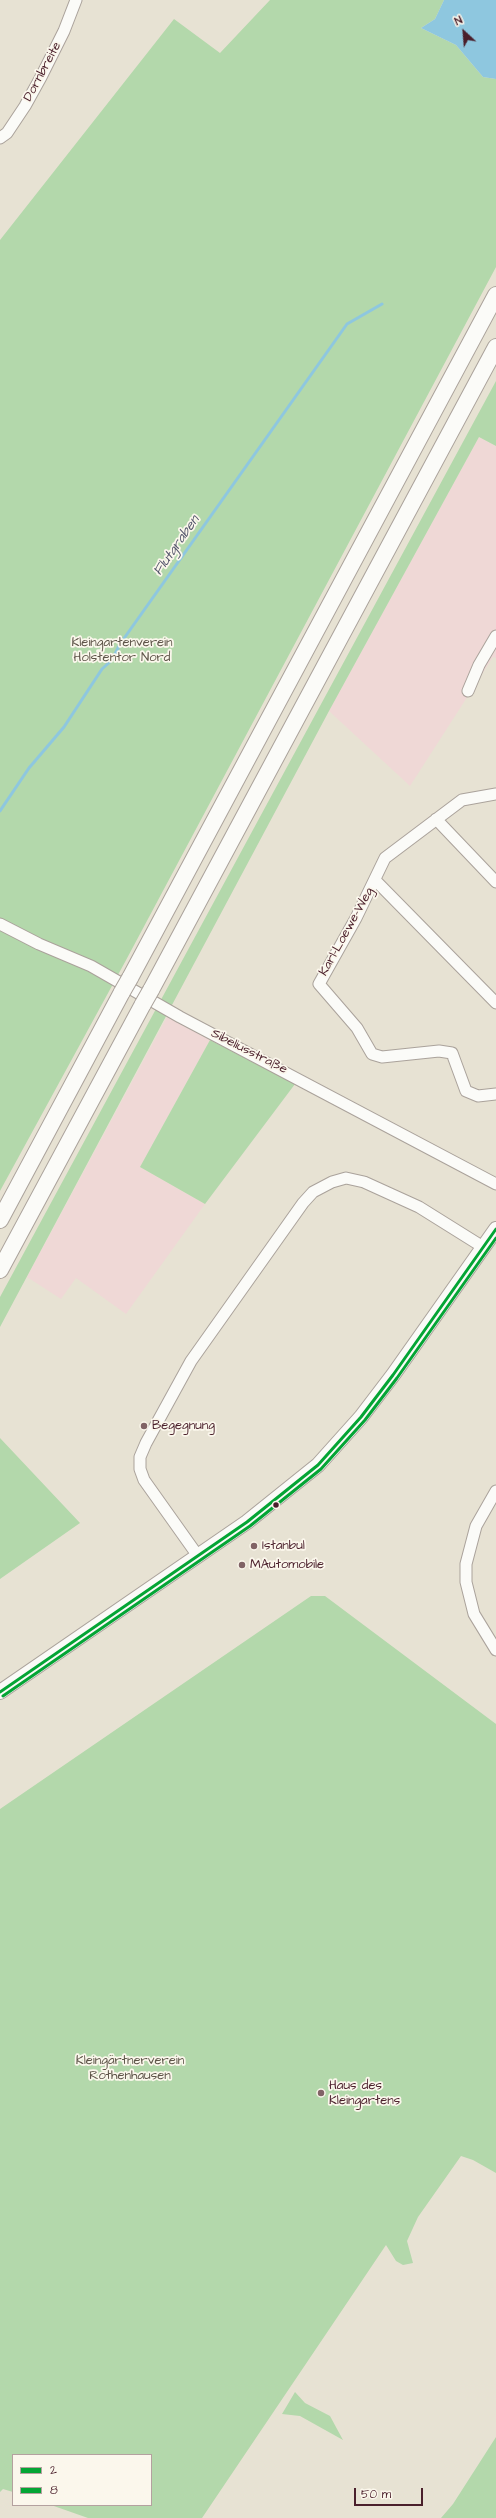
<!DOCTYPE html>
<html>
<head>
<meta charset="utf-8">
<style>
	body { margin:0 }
	#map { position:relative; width:496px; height:2518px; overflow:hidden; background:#e7e2d3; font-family:"Architects Daughter",sans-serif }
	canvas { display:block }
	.legend { position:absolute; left:12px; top:2454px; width:140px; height:52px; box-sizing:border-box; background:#fbf7ec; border:1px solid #b4a19f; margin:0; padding:5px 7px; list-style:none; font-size:12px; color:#4a1f2b }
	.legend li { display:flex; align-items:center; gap:8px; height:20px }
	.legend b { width:20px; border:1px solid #b4a19f }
	.north { position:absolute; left:444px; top:12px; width:40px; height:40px; -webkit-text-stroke:3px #fbf7ec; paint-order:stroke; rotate:334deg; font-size:11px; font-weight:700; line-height:16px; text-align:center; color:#4a1f2b }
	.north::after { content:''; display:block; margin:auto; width:14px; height:18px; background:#4a1f2b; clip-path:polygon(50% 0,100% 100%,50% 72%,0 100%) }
	.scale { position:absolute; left:354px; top:2488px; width:69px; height:18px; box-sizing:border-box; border:2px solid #4a1f2b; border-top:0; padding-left:5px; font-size:12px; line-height:14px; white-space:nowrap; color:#4a1f2b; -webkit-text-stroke:3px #fbf7ec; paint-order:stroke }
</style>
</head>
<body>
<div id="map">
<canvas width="496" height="2518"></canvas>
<ul class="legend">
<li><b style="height:5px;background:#04a535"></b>2</li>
<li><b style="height:5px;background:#04a535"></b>8</li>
</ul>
<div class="north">N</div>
<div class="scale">50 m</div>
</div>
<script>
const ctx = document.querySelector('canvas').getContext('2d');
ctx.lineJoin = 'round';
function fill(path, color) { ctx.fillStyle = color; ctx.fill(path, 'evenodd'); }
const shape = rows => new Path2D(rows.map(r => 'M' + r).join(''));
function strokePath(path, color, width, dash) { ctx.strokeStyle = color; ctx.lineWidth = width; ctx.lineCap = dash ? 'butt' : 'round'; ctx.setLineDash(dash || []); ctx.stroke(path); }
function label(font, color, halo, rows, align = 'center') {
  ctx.font = font + ' "Architects Daughter",sans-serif'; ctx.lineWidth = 3.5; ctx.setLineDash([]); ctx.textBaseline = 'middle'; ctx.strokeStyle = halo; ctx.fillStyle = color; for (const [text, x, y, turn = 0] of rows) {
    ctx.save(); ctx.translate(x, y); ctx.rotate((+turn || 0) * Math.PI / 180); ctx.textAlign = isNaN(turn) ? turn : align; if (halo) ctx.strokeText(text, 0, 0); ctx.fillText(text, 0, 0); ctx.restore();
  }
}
fill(shape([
	[479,437,496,446,496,658,493,657,410,786,329,711],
	[167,1017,210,1040,140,1167,205,1204,126,1314,76,1278,61,1299,27,1277]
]), '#efd8d6');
fill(shape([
	[270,0,444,0,435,19,421,28,456,45,483,77,496,79,496,267,125,962,0,1191,0,240,174,19,220,53],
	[496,381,496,446,479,437,329,711,0,1327,0,1297],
	[210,1040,295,1084,205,1204,140,1167],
	[0,1438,80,1523,0,1579],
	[311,1596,325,1596,496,1724,496,2173,473,2160,461,2156,418,2217,407,2241,413,2263,403,2265,396,2261,386,2245,202,2518,88,2518,51,2505,151,2505,151,2455,13,2455,13,2492,3,2489,0,2492,0,1809],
	[295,2392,305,2403,330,2416,343,2440,300,2416,282,2414],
	[496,2437,496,2518,441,2518,453,2504]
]), '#b3d8ab');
fill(shape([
	[444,0,496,0,496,79,483,77,456,45,421,28,435,19]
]), '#8ec7df');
strokePath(shape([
	[0,811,29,768,64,727,102,669,112,660,120,644,347,324,382,304]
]), '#8ec7df', 3);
const minor = shape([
	[0,138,7,133,25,106,41,77,64,31,76,0],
	[468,691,479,665,496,636],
	[496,794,462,800,385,858,356,918,319,984,357,1028,372,1054,382,1057,439,1051,452,1053,466,1091,478,1096,496,1094],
	[436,819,496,882],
	[375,880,496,1003],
	[0,924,39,944,91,966,180,1017,496,1184],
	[496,1491,476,1526,466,1564,466,1582,474,1614,496,1650],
	[198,1556,144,1480,140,1469,140,1457,146,1443,191,1361,303,1203,313,1192,332,1182,346,1178,364,1182,419,1207,483,1247]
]);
const major = shape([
	[0,1692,247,1522,318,1465,361,1417,393,1375,496,1229]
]);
const highway = shape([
	[130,978,496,295],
	[151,990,496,347],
	[0,1220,122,992],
	[0,1270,143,1004]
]);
strokePath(minor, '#aaa29b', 13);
strokePath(major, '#aaa29b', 16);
strokePath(highway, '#aaa29b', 18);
strokePath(minor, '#fbfbf8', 11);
strokePath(major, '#fbfbf8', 14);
strokePath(highway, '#fbfbf8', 16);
const highwayBridge = shape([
	[122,992,130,978],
	[143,1004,151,990]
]);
strokePath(highwayBridge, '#aaa29b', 18, []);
strokePath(highwayBridge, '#fbfbf8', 16);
strokePath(shape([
	[0,1692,247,1522,318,1465,361,1417,393,1375,496,1229]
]), '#04a535', 3);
strokePath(shape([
	[3,1696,250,1526,321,1469,365,1420,397,1378,496,1238]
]), '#04a535', 3);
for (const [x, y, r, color] of [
	[144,1426,4,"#816366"],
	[276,1505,3.5,"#4a1f2b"],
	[254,1546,4,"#816366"],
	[242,1565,4,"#816366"],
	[321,2093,4,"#816366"]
]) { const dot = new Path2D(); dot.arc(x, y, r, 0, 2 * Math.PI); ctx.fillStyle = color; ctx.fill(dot); strokePath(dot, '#fbf7ec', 1.5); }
label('13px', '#4a1f2b', '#fbf7ec', [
	["Dornbreite",43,72,-62],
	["Karl-Loewe-Weg",347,932,-61],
	["Sibeliusstraße",249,1052,27]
]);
label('13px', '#5d5448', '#fbf7ec', [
	["Kleingartenverein",122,643],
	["Holstentor Nord",122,658],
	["Kleingärtnerverein",130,2061],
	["Rothenhausen",130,2076]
]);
label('13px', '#4a1f2b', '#fbf7ec', [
	["Begegnung",152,1426],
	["Istanbul",262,1546],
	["MAutomobile",250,1565],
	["Haus des",329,2086],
	["Kleingartens",329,2101]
], 'left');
label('italic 14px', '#54566c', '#fbf7ec', [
	["Flutgraben",177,546,-55]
]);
</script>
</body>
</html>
